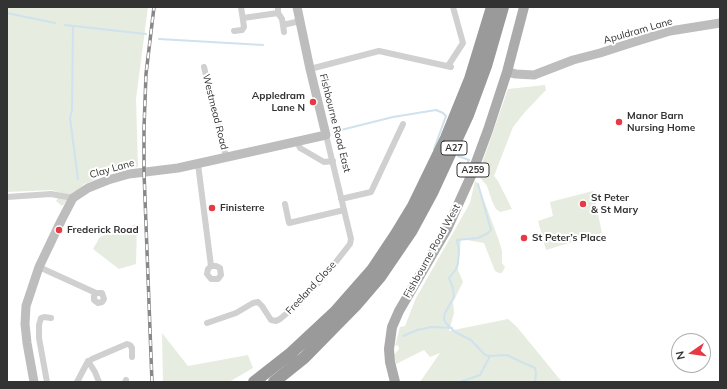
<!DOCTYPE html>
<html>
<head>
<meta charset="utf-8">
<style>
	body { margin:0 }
	#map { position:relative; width:727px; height:389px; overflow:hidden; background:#fff; font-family:Mulish,sans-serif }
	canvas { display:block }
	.frame { position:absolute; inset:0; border:8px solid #333; pointer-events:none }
	.north { position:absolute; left:671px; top:333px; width:40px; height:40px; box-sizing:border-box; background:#fff; border:1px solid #adadad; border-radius:50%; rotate:257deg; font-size:11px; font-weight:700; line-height:16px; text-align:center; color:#333 }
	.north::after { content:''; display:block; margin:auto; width:14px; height:18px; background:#e63946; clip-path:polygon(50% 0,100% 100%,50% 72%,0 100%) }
</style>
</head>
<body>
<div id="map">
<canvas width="727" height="389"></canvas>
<div class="frame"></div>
<div class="north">N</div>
</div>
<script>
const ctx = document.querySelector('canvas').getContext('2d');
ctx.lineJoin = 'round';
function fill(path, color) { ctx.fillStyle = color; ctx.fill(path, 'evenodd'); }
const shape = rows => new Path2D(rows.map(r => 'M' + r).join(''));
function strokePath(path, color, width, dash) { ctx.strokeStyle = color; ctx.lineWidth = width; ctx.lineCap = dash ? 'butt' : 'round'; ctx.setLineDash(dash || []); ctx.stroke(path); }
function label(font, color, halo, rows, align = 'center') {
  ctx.font = font + ' Mulish,sans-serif'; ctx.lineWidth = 4; ctx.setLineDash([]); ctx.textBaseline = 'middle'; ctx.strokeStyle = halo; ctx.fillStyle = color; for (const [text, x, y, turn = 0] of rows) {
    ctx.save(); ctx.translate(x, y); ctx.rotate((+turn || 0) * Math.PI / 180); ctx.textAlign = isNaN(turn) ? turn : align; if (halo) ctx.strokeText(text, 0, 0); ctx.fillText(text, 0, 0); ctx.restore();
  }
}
fill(shape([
	[7,7,148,7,136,99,138,167,96,173,97,179,84,184,62,206,56,201,61,193,52,190,7,192],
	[545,85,546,90,525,112,513,127,494,176,498,181,512,209,500,212,496,209,492,201,487,186,478,175,508,89],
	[475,181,478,184,498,238,502,251,502,263,505,267,502,273,499,273,495,271,484,243,461,239,458,270,463,282,453,302,454,313,449,331,508,319,517,327,562,382,420,382,440,353,430,357,424,350,396,364,394,355,399,349,398,345,395,346,400,327,405,326,416,298,470,203],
	[593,191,602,233,546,250,538,221,553,216,550,202],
	[137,224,136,264,119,269,93,249,100,237],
	[162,333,188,366,248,355,253,368,229,382,163,382]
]), '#e6ecdf');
strokePath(shape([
	[7,13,55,23],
	[65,25,146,34],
	[73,27,72,110,70,118,78,179],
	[159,39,263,45],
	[337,131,393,117,436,110,443,113,446,116,434,149],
	[458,156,469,160,461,176],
	[478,184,491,230,488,233,478,238,457,240,459,250,458,263,456,269,449,278,453,288,454,297,445,313,444,318,445,322,455,332,471,340,485,355,490,356,507,355,519,361,531,366,535,368,536,373,535,382],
	[403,336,417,330,431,327,452,328],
	[460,382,480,375,490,356]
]), '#cfe2ee', 2);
strokePath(shape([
	[278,7,278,13,282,19,284,32],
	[243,18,278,13],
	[283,25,300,21],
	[234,31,242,30,244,27,241,7],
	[448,66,463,43,453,7],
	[204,67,226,157],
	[310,69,379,51,451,67],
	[297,142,300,148,324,162,333,161],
	[198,164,211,266,208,269,207,274,211,279,218,279,221,275,220,268,216,266,211,266],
	[7,197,51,194,73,198],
	[341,199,371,192,403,124],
	[285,204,289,223,344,210],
	[39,267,96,293,102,293,104,299,102,302,98,303,94,300,94,296,96,293],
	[207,323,236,313,253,303,258,302,262,306,271,320,276,321,280,319,299,303,324,277,350,244,351,239,326,135],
	[88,361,95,372,99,382],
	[47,382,39,338,39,325,41,318,44,317,51,318],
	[77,382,87,363,92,359,127,344,130,345,132,348,132,357],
	[125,382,126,380]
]), '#d0d0d0', 6);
strokePath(shape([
	[507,72,516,74,534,75,573,60,600,53,631,43,670,31,720,23],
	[34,382,27,343,25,324,26,306,39,267,61,221,73,198,88,188,108,180,129,174,178,168,326,135,310,69,297,7]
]), '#bdbdbd', 9);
strokePath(shape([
	[395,382,390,362,389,349,392,327,399,311,447,229,471,176,488,130,507,72,524,7]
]), '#ababab', 10);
strokePath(shape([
	[254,382,291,353,335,312,372,270,396,234,413,206,446,138,470,79,492,7],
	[274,382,304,358,356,305,380,277,412,230,432,193,468,115,486,66,503,7]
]), '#9a9a9a', 12);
const rail = shape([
	[152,382,144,172,144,128,146,74,154,7]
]);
strokePath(rail, '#888', 3.5);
strokePath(rail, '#fff', 2, [6]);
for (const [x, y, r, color] of [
	[313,102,4,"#e63946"],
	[619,122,4,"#e63946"],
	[583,204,4,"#e63946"],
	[212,208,4,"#e63946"],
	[59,230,4,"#e63946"],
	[524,238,4,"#e63946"]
]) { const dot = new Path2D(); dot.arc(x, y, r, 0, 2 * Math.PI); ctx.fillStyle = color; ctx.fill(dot); strokePath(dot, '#fff', 1.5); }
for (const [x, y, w] of [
	[454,148,26],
	[473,170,32]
]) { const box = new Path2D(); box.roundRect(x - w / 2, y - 7, w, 14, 3); ctx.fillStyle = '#fff'; ctx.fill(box); strokePath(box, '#333', 1); }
label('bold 9px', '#333', null, [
	["A27",454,148],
	["A259",473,170]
]);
label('10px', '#333', '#fff', [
	["Apuldram Lane",638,31,-16],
	["Westmead Road",215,112,76],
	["Fishbourne Road East",335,123,76],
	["Clay Lane",112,169,-16],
	["Fishbourne Road West",432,251,-61],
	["Freeland Close",311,288,-47]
]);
label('bold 10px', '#333', '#fff', [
	["Appledram",305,96,"right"],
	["Lane N",305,108,"right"],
	["Manor Barn",627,116],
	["Nursing Home",627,128],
	["St Peter",591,198],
	["& St Mary",591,210],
	["Finisterre",220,208],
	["Frederick Road",67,230],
	["St Peter’s Place",532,238]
], 'left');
</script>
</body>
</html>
